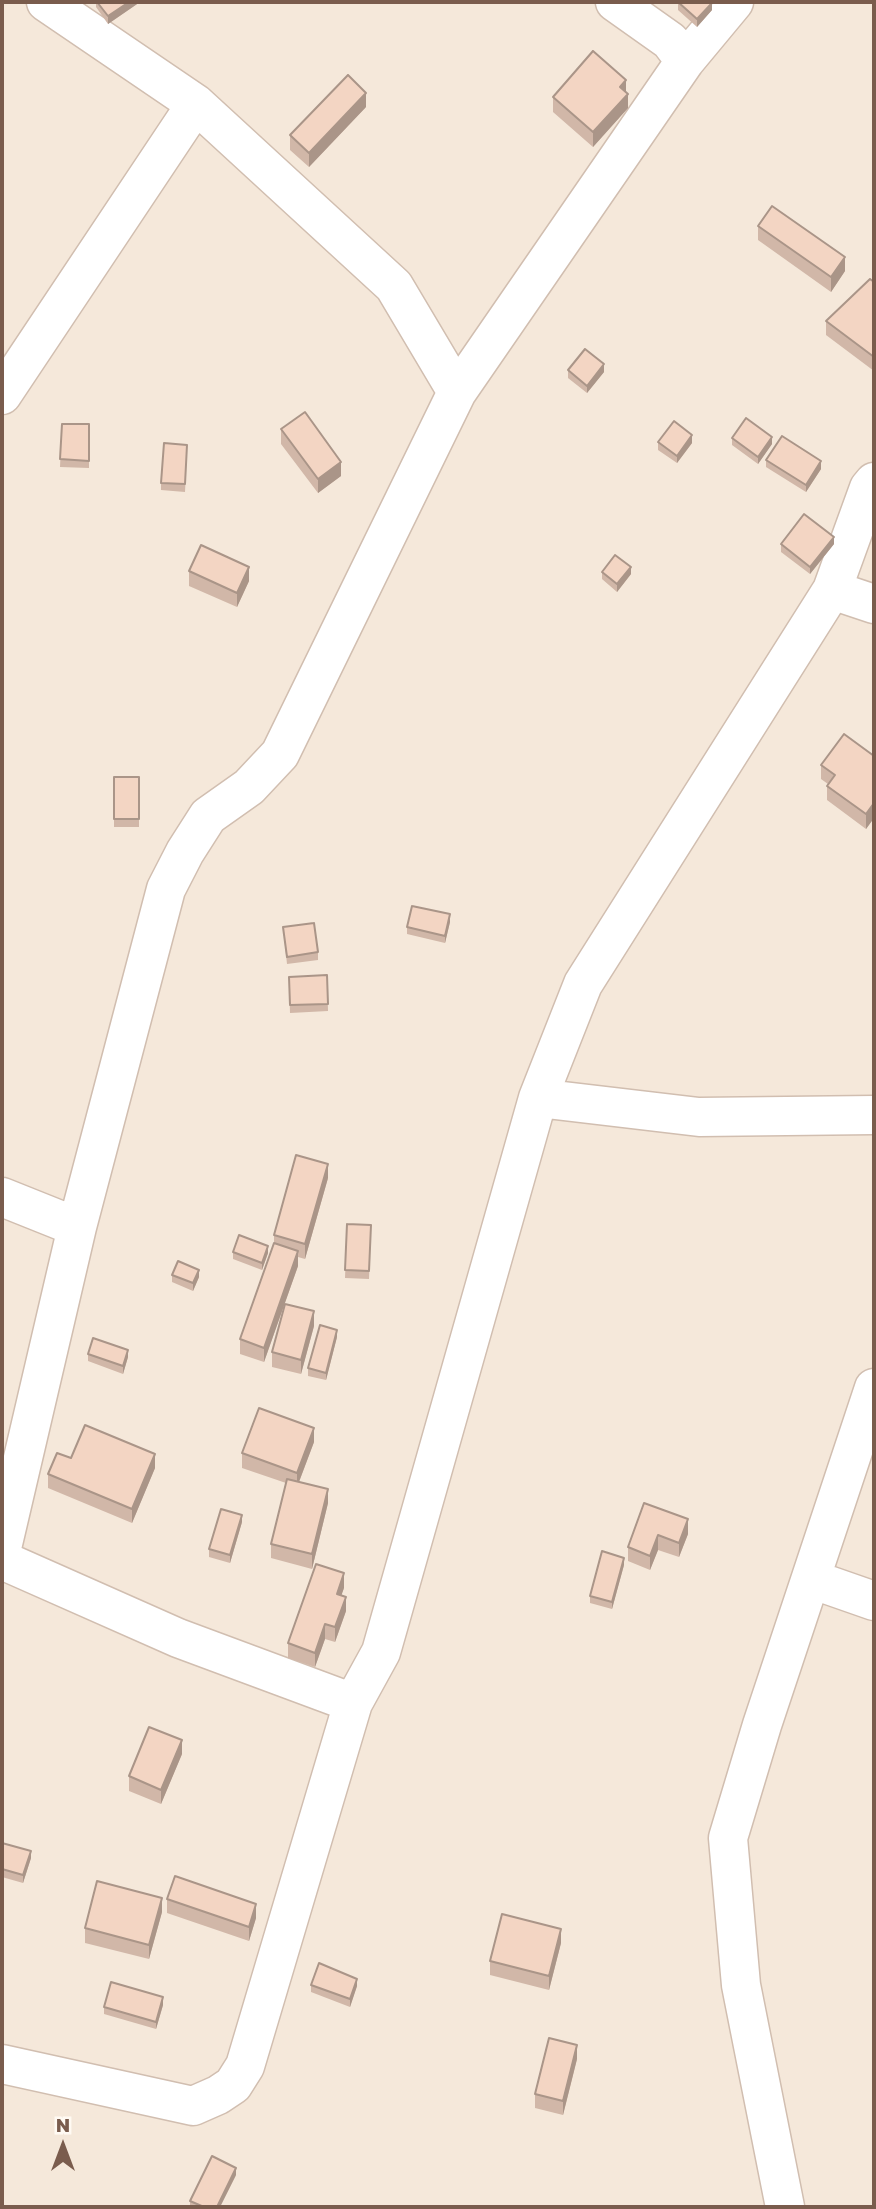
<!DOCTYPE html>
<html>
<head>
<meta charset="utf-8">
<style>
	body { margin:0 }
	#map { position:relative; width:876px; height:2209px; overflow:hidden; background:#fdf6ec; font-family:"Golos Text",sans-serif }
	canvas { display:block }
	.frame { position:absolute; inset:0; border:4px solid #7a5c4d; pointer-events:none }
	.north { position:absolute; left:28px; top:2111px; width:70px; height:70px; -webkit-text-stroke:5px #fffaf3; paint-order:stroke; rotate:0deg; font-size:19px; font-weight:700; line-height:28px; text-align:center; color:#7a5c4d }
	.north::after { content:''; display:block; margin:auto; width:24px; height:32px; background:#7a5c4d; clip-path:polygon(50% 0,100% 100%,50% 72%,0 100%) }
</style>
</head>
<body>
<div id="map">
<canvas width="876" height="2209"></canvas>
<div class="frame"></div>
<div class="north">N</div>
</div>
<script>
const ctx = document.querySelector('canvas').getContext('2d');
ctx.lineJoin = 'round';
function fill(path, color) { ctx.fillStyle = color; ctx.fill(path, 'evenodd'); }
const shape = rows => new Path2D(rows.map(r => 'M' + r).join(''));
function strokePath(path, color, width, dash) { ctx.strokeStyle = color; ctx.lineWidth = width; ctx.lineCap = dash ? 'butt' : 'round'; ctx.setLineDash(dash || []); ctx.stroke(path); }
fill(shape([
	[2,2,874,2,874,2207,2,2207]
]), '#f5e8da');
const minor = shape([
	[46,2,196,104,394,286,457,392],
	[615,2,670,41,685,61],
	[2,395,196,104],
	[832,590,874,604],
	[538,1098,699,1117,874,1115],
	[2,1197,77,1227],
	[2,1548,77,1227,166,889,185,852,208,816,249,787,280,754,457,392,685,61,734,2],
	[2,1560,178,1638,353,1703],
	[811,1579,874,1601],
	[2,2064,193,2106,218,2095,233,2085,245,2066,353,1703,381,1652,538,1098,583,984,832,590,869,488,874,482],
	[785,2207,741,1985,728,1838,762,1725,874,1388]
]);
strokePath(minor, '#d1beb0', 41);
strokePath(minor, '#fff', 38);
fill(shape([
	[96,2,140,2,108,24,96,7],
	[678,2,712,10,697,27,678,10],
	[626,92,628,108,593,147,553,112,553,97],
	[366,107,309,167,290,150,290,135],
	[758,226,845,271,831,292,758,240],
	[874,282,874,371,826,335,826,321],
	[568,370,604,372,587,393,568,378],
	[62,424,89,424,89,468,60,467],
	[281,429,341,476,318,493,281,444],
	[732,438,772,444,758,464,732,445],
	[658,442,692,443,677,463,658,450],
	[187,452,185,492,161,490,161,483],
	[766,460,821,469,806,492,766,467],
	[781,544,834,544,810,574,781,552],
	[189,571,249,581,237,607,189,586],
	[602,572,631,574,617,592,602,579],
	[874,756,874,818,866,829,827,800,827,786,828,784,821,779,821,765],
	[114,777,139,777,139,827,114,827],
	[450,922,445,943,407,934,407,927],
	[283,927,318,952,318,960,287,964],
	[327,975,328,1011,290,1013,289,977],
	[328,1178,305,1259,298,1257,298,1266,264,1362,240,1354,240,1339,274,1245,274,1235],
	[347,1224,371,1225,369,1279,345,1278],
	[233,1252,268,1253,262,1270,233,1259],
	[172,1275,199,1277,193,1291,172,1282],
	[314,1326,301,1374,272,1367,272,1352],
	[337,1337,326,1380,308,1376,308,1368],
	[88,1354,128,1357,123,1374,88,1361],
	[314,1442,299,1482,328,1503,312,1569,271,1558,271,1544,286,1483,242,1468,242,1453],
	[71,1458,155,1468,132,1523,48,1488,48,1474],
	[644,1503,688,1534,679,1557,658,1550,650,1570,628,1561,628,1547],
	[242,1522,230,1563,209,1557,209,1549],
	[624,1565,612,1609,590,1603,590,1596],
	[344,1588,341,1595,346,1611,335,1642,325,1639,315,1667,288,1658,288,1643],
	[182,1754,161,1804,129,1791,129,1776],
	[2,1843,31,1858,23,1883,2,1877],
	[167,1899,256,1918,249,1941,167,1913],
	[162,1912,149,1959,85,1943,85,1928],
	[561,1943,549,1990,490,1975,490,1961],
	[311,1985,357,1986,350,2007,311,1992],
	[163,2005,156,2029,104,2014,104,2007],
	[577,2059,563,2115,535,2108,535,2094],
	[236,2175,220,2207,190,2207,190,2201]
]), '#d1b7a8');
fill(shape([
	[129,2,140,2,108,24,108,16],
	[712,3,712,10,697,27,697,19],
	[626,80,626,94,620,87],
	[366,93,366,107,309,167,309,153],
	[628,94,628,108,593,147,593,132],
	[845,257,845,271,831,292,831,277],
	[604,364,604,372,587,393,587,386],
	[692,435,692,443,677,463,677,456],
	[772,437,772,444,758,464,758,457],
	[821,461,821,469,806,492,806,485],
	[341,462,341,476,318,493,318,479],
	[834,537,834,544,810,574,810,567],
	[249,567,249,581,237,607,237,593],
	[631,567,631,574,617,592,617,584],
	[874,803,874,818,866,829,866,814],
	[450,914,450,922,445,943,445,936],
	[328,1164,328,1178,305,1259,305,1244],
	[268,1246,268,1253,262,1270,262,1263],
	[298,1251,298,1266,264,1362,264,1348],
	[199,1270,199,1277,193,1291,193,1283],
	[314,1311,314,1326,301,1374,301,1360],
	[337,1330,337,1337,326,1380,326,1373],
	[128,1350,128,1357,123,1374,123,1366],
	[314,1428,314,1442,297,1487,297,1473],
	[155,1454,155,1468,132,1523,132,1509],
	[328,1489,328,1503,312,1569,312,1554],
	[242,1515,242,1522,230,1563,230,1555],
	[688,1519,688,1534,679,1557,679,1543],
	[658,1535,658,1550,650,1570,650,1556],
	[624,1558,624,1565,612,1609,612,1602],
	[344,1573,344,1588,337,1608,337,1594],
	[346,1597,346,1611,335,1642,335,1627],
	[325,1624,325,1639,315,1667,315,1653],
	[182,1740,182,1754,161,1804,161,1790],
	[31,1851,31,1858,23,1883,23,1875],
	[162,1898,162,1912,149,1959,149,1945],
	[256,1904,256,1918,249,1941,249,1927],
	[561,1929,561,1943,549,1990,549,1976],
	[357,1979,357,1986,350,2007,350,1999],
	[163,1997,163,2005,156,2029,156,2022],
	[577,2045,577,2059,563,2115,563,2101],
	[236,2168,236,2175,220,2207,217,2207]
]), '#aa9588');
const building = shape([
	[97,2,129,2,108,16,97,2],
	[678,2,711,2,712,3,697,19,678,2],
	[593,51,626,80,620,87,628,94,593,132,553,97,593,51],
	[348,75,366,93,309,153,290,135,348,75],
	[772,206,845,257,831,277,758,226,772,206],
	[870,279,874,282,874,357,826,321,870,279],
	[585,349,604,364,587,386,568,370,585,349],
	[305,412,341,462,318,479,281,429,305,412],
	[746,418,772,437,758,457,732,438,746,418],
	[674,421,692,435,677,456,658,442,674,421],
	[62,424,89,424,89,461,60,459,62,424],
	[782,436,821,461,806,485,766,460,782,436],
	[164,443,187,445,185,484,161,483,164,443],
	[804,514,834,537,810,567,781,544,804,514],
	[201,545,249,567,237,593,189,571,201,545],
	[615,555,631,567,617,584,602,572,615,555],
	[844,734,874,756,874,803,866,814,827,786,835,775,821,765,844,734],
	[114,777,139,777,139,819,114,819,114,777],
	[412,906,450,914,445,936,407,927,412,906],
	[314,923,318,952,287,957,283,927,314,923],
	[327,975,328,1004,290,1005,289,977,327,975],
	[296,1155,328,1164,305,1244,274,1235,296,1155],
	[347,1224,371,1225,369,1271,345,1270,347,1224],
	[239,1235,268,1246,262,1263,233,1252,239,1235],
	[274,1243,298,1251,264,1348,240,1339,274,1243],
	[178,1261,199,1270,193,1283,172,1275,178,1261],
	[285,1304,314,1311,301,1360,272,1352,285,1304],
	[320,1325,337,1330,326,1373,308,1368,320,1325],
	[93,1338,128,1350,123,1366,88,1354,93,1338],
	[259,1408,314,1428,297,1473,242,1453,259,1408],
	[85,1425,155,1454,132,1509,48,1474,57,1453,71,1458,85,1425],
	[287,1479,328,1489,312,1554,271,1544,287,1479],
	[644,1503,688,1519,679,1543,658,1535,650,1556,628,1547,644,1503],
	[221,1509,242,1515,230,1555,209,1549,221,1509],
	[602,1551,624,1558,612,1602,590,1596,602,1551],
	[316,1564,344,1573,337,1594,346,1597,335,1627,325,1624,315,1653,288,1643,316,1564],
	[149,1727,182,1740,161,1790,129,1776,149,1727],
	[2,1843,31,1851,23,1875,2,1869,2,1843],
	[175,1876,256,1904,249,1927,167,1899,175,1876],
	[97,1881,162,1898,149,1945,85,1928,97,1881],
	[502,1914,561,1929,549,1976,490,1961,502,1914],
	[319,1963,357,1979,350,1999,311,1985,319,1963],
	[111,1982,163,1997,156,2022,104,2007,111,1982],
	[549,2038,577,2045,563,2101,535,2094,549,2038],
	[212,2156,236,2168,217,2207,204,2207,190,2201,212,2156]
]);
fill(building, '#f3d5c3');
strokePath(building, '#aa9588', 2);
</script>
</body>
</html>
